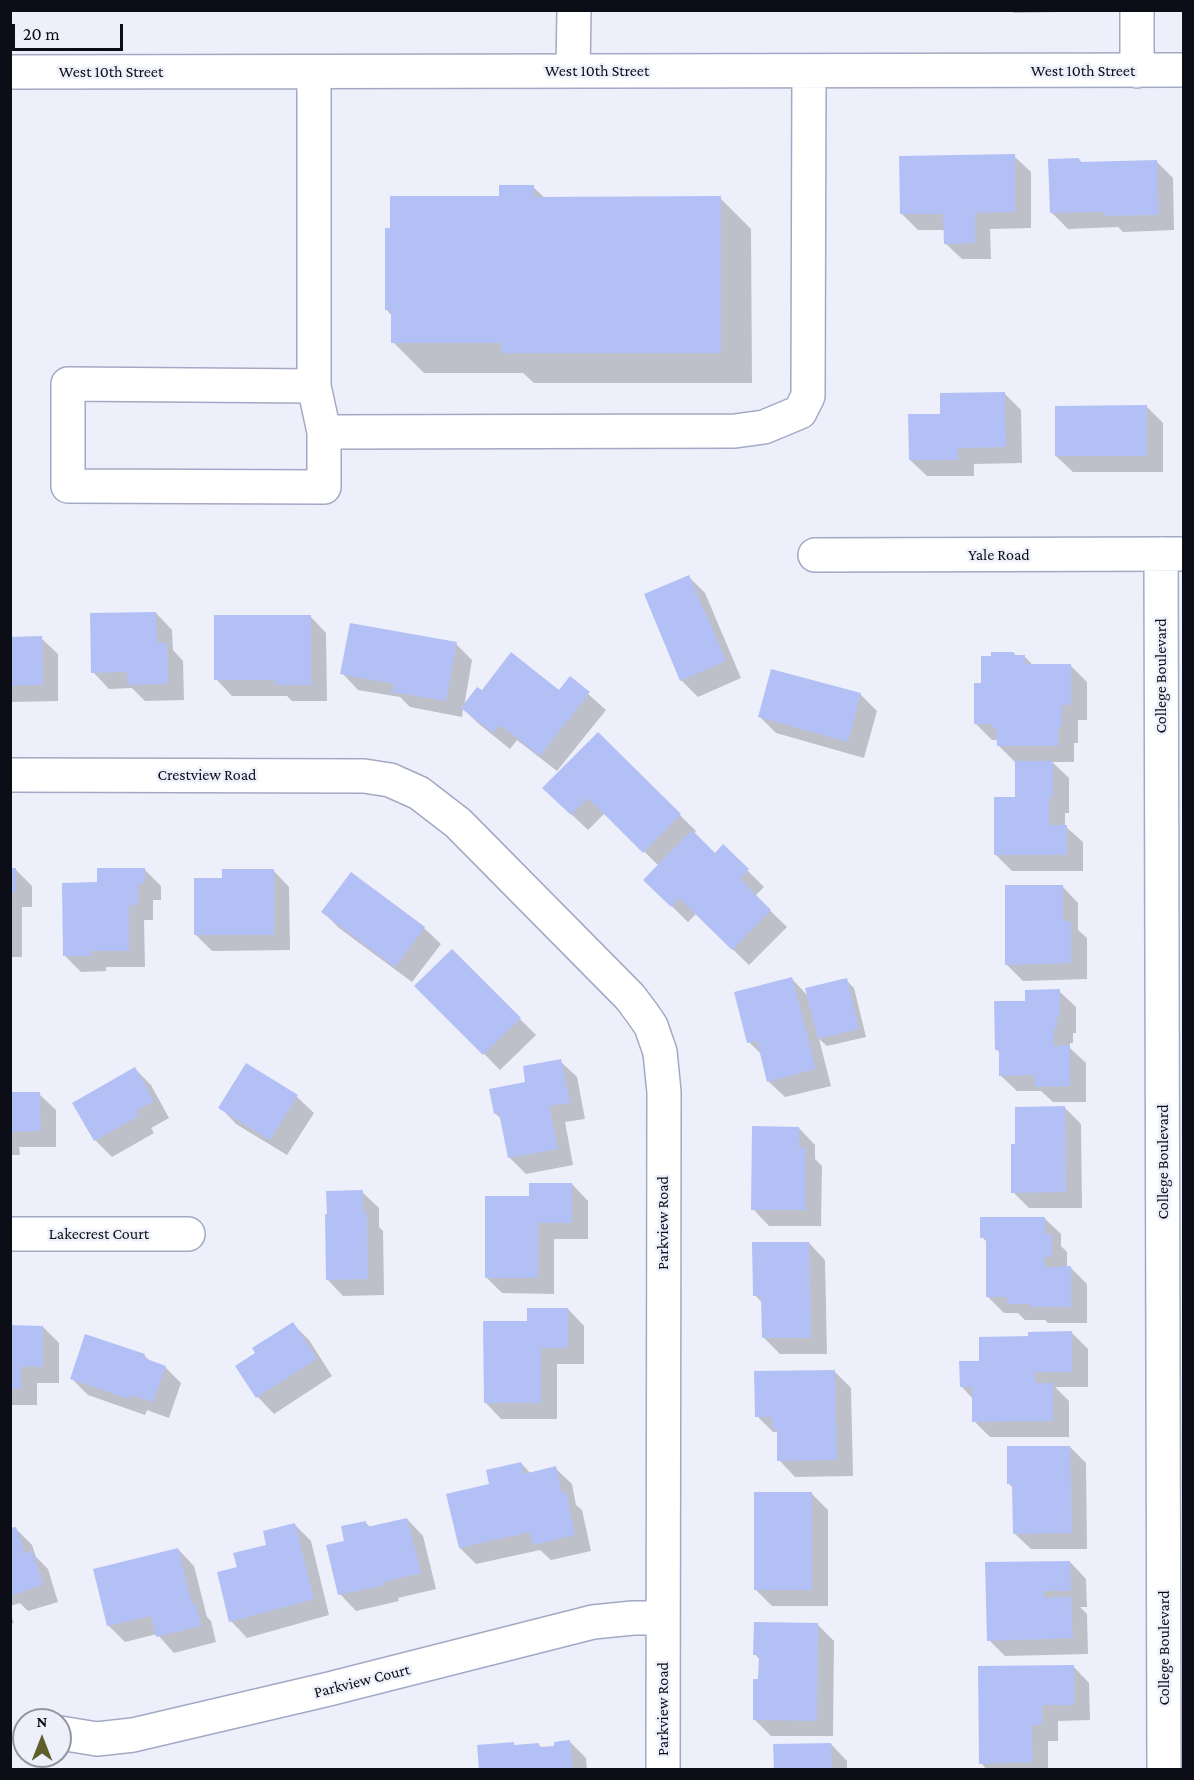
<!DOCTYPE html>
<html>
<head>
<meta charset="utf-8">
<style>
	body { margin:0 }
	#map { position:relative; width:1194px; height:1780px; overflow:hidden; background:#edf0fb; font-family:"Crimson Pro",serif }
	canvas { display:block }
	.frame { position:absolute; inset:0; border:12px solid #0c0e17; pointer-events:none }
	.north { position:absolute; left:12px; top:1708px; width:60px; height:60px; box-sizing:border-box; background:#edf0fb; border:2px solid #9396a0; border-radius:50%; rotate:0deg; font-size:16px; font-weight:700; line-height:24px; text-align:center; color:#0c0e17 }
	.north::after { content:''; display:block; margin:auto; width:21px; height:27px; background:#5f5f2c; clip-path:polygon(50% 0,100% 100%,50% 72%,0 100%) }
	.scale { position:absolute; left:12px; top:24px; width:111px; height:27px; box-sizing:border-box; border:3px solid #0c0e17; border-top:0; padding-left:8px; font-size:18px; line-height:21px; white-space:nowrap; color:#0c0e17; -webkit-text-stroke:4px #edf0fb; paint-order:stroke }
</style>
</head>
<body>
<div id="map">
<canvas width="1194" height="1780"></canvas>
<div class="frame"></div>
<div class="north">N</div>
<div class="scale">20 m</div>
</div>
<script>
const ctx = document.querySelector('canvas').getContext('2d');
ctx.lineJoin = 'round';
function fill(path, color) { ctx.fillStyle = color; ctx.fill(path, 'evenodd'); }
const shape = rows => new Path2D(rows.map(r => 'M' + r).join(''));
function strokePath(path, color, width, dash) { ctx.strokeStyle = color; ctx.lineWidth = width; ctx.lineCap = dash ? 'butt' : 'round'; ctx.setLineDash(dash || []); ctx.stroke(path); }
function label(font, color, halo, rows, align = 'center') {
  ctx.font = font + ' "Crimson Pro",serif'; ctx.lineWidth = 5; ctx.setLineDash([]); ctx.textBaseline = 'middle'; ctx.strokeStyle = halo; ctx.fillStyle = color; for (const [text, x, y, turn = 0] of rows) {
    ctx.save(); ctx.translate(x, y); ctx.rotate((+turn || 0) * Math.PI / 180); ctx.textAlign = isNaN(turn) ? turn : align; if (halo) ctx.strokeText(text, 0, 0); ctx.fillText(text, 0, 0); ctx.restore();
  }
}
fill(shape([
	[1012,10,1062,10,1062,12,1014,13],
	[1014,156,1031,172,1031,228,990,229,991,259,962,259,945,243,945,230,918,230,901,213],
	[1079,159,1083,164,1156,161,1173,178,1174,230,1123,232,1118,227,1068,229,1052,213],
	[533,187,545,198,720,198,751,229,752,383,534,383,523,373,424,373,393,342,392,316,386,309,500,198],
	[1005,394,1021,410,1022,463,974,464,974,476,927,476,910,460,942,416],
	[1147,407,1163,423,1163,472,1073,472,1056,456],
	[689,577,705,593,741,678,698,697,681,680],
	[156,613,172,630,173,650,183,661,184,700,145,701,132,688,109,689,93,672],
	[310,616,326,633,327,701,292,701,287,696,232,696,216,679],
	[10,638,41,638,58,654,58,701,10,702],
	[456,644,472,660,464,707,482,692,559,692,570,678,606,710,557,771,517,740,510,749,479,724,463,709,462,717,410,707,400,697,358,690,342,673],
	[1013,653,1017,656,1024,656,1033,665,1070,665,1087,682,1087,720,1078,720,1078,743,1074,743,1074,762,1052,762,1069,778,1069,813,1065,813,1065,826,1083,842,1083,871,1012,871,996,855,1017,798,1017,762,1015,762,998,745,998,740,992,740,976,724,982,684],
	[860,694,877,711,864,758,776,733,760,717],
	[598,734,696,831,694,834,715,855,723,846,764,887,755,896,787,927,749,965,696,914,688,922,645,880,659,866,605,813,588,830,544,788],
	[10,869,15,869,32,886,32,907,22,907,22,957,10,957],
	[144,869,161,886,161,900,153,900,153,920,144,920,145,967,106,967,106,971,81,972,65,956,99,884],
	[273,870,289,887,290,950,212,951,196,935,223,880],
	[351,874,424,928,441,944,412,982,339,928,323,912],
	[1062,886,1078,903,1078,930,1087,938,1087,979,1023,981,1007,965],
	[452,951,536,1035,500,1070,417,986],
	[792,979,808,996,846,980,854,988,866,1037,827,1046,819,1039,831,1086,785,1097,768,1081,762,1055,749,1042],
	[1059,991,1076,1007,1076,1033,1073,1033,1073,1043,1070,1043,1070,1048,1086,1063,1086,1102,1053,1102,1041,1091,1017,1091,1000,1075,1000,1053,996,1049,1027,1002],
	[560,1061,577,1077,585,1119,565,1122,573,1165,526,1174,509,1157,502,1120,495,1113,527,1084],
	[246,1065,297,1097,314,1113,287,1155,236,1124,220,1107],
	[135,1069,151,1085,169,1118,151,1128,154,1133,112,1157,96,1141,74,1103],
	[10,1094,39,1094,56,1110,56,1147,19,1147,20,1155,10,1155],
	[1065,1108,1081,1124,1082,1208,1029,1208,1013,1192,1017,1145],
	[799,1128,815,1145,815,1159,822,1166,821,1226,769,1226,753,1209],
	[572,1184,588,1201,588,1239,554,1239,554,1294,502,1293,486,1277,530,1198],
	[362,1192,379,1208,379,1227,383,1231,384,1295,343,1296,327,1279],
	[1044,1218,1061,1234,1061,1246,1067,1252,1067,1268,1071,1268,1087,1284,1087,1323,1048,1323,1045,1320,1025,1320,1018,1313,1004,1313,988,1297,988,1243,982,1237],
	[809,1243,825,1260,827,1354,780,1354,764,1338,763,1304,755,1295],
	[568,1309,584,1326,584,1364,557,1364,557,1419,501,1419,485,1402,529,1322],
	[293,1324,309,1340,332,1376,274,1414,258,1397,237,1366,258,1354],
	[10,1327,43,1327,59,1343,59,1383,37,1383,37,1405,10,1405],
	[1072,1333,1088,1349,1088,1387,1055,1387,1069,1401,1069,1437,990,1437,974,1421,973,1399,961,1386,980,1363,1030,1337],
	[144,1355,151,1362,165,1367,181,1383,169,1418,147,1410,145,1415,88,1395,72,1379],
	[834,1371,851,1388,853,1476,795,1477,779,1460,778,1432,773,1432,757,1416],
	[1070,1447,1086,1463,1087,1549,1031,1549,1014,1533,1014,1489,1009,1484],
	[521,1463,531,1474,555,1468,572,1484,576,1505,582,1510,591,1551,551,1560,540,1550,476,1564,460,1548],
	[811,1493,828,1510,828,1606,772,1606,756,1590],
	[407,1519,423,1536,436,1589,398,1598,399,1601,356,1611,340,1594,346,1542,365,1522,371,1528],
	[295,1525,311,1541,329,1615,247,1638,231,1621,238,1569],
	[15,1528,32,1545,36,1557,48,1569,58,1602,28,1611,20,1603,10,1606,10,1530],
	[178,1549,194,1566,207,1617,211,1621,216,1642,174,1653,157,1634,125,1642,109,1626,95,1570],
	[1070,1562,1086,1579,1087,1607,1080,1607,1087,1614,1088,1654,1005,1656,989,1640],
	[10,1613,14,1623,10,1624],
	[818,1625,834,1641,833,1736,771,1736,754,1719,760,1681,760,1660,755,1654],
	[1073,1666,1089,1683,1090,1720,1058,1721,1058,1741,1048,1741,1048,1770,987,1770,981,1763],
	[570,1742,586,1758,587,1770,481,1770,513,1744,516,1747,538,1744,542,1748,556,1747],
	[831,1744,847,1761,847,1770,775,1770]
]), '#0003');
fill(shape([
	[1015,154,1015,212,975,213,975,243,944,244,943,214,900,214,899,156],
	[1079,158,1080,162,1157,160,1159,215,1105,216,1104,212,1050,213,1048,159],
	[499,185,534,185,534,197,721,196,721,353,501,353,501,343,391,343,391,310,385,310,385,228,390,228,390,196,499,196],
	[1005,392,1006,447,958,448,958,460,909,460,908,414,940,414,940,393],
	[1147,405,1147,456,1055,456,1055,406],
	[689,575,726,661,680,681,644,594],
	[156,612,157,643,167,643,168,684,127,685,127,672,91,673,90,613],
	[214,615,311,615,311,685,275,685,275,680,214,680],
	[350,623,457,642,446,701,392,692,394,684,340,674],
	[42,636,43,685,10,686,10,637],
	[511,652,559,690,570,676,590,692,540,756,500,725,493,733,461,708,477,687,482,690],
	[991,652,1014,652,1014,655,1025,655,1025,664,1071,664,1071,705,1062,705,1062,727,1058,727,1058,746,997,746,996,728,992,728,992,724,974,724,974,683,981,683,981,656,991,656],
	[771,669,861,693,848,742,758,717],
	[598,732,681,814,643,853,588,798,571,815,542,788],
	[1015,761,1053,761,1053,797,1049,797,1049,825,1067,825,1067,855,994,855,994,797,1015,797],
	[692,830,715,853,723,844,749,869,740,879,771,910,732,950,679,898,671,907,643,880],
	[10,868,16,868,16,892,10,892],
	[97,868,145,868,145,884,138,884,138,905,129,905,129,951,91,951,91,956,63,956,62,883,97,882],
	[222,869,274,869,274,935,194,935,194,878,222,878],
	[351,872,425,927,395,967,321,912],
	[1005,885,1063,885,1063,921,1071,921,1071,963,1005,965],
	[452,949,521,1018,483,1055,414,986],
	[792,977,816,1069,767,1082,757,1041,747,1043,734,992],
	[847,978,859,1029,818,1039,805,988],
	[1060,989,1060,1017,1057,1017,1057,1028,1054,1028,1054,1046,1070,1045,1070,1086,1035,1087,1034,1075,999,1076,999,1050,995,1050,994,1001,1025,1001,1025,990],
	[561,1059,570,1103,549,1106,558,1149,508,1158,499,1113,494,1114,489,1089,525,1082,523,1066],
	[246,1063,298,1095,270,1140,218,1108],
	[135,1067,154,1101,136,1111,139,1116,94,1141,72,1103],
	[10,1092,40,1092,41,1131,10,1132],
	[1065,1106,1066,1192,1011,1193,1011,1144,1015,1144,1015,1107],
	[752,1126,799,1127,799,1148,806,1148,806,1210,751,1210],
	[529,1183,572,1183,572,1223,538,1223,538,1278,485,1278,485,1196,529,1196],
	[363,1190,363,1213,367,1213,368,1279,326,1280,325,1214,327,1214,326,1191],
	[980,1217,1045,1217,1045,1234,1052,1234,1052,1257,1044,1257,1045,1267,1071,1266,1071,1307,1030,1307,1030,1304,1007,1304,1007,1297,986,1297,986,1238,980,1238],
	[752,1242,809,1242,811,1338,762,1338,761,1296,753,1296],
	[527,1308,568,1308,568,1348,541,1348,541,1403,484,1403,483,1321,527,1321],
	[293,1322,317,1359,256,1398,235,1366,255,1353,252,1348],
	[10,1325,43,1326,43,1367,21,1367,21,1389,10,1389],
	[1072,1331,1072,1372,1035,1372,1035,1383,1053,1383,1053,1421,972,1422,972,1387,960,1387,959,1361,979,1361,979,1337,1028,1336,1028,1332],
	[85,1334,145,1354,144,1358,166,1366,153,1402,130,1395,129,1399,70,1379],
	[835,1370,837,1460,777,1461,777,1429,772,1429,772,1417,755,1417,754,1371],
	[1007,1446,1070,1446,1072,1533,1013,1534,1012,1484,1007,1484],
	[521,1462,524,1474,556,1466,562,1494,566,1492,575,1535,533,1545,530,1532,459,1548,446,1494,489,1484,486,1470],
	[754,1492,812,1492,812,1590,754,1590],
	[407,1518,421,1573,383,1582,384,1585,338,1595,326,1545,344,1541,341,1526,366,1521,367,1527],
	[295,1523,314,1599,229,1622,217,1572,237,1567,233,1553,266,1545,263,1531],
	[16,1527,25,1554,32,1551,43,1585,10,1596,10,1528],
	[178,1548,192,1604,195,1603,201,1626,156,1637,151,1616,107,1626,93,1569],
	[1070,1561,1071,1591,1044,1591,1044,1598,1071,1596,1073,1638,987,1641,985,1562],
	[754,1622,818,1623,817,1721,753,1720,753,1679,758,1679,759,1655,753,1655],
	[1074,1665,1074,1705,1042,1705,1042,1725,1032,1725,1033,1762,979,1764,978,1666],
	[570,1740,573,1770,479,1770,477,1745,514,1742,514,1745,539,1743,539,1747,554,1746,554,1742],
	[831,1743,832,1770,774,1770,773,1744]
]), '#b3c0f6');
const minor = shape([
	[573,71,574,10],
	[1137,71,1137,10],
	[10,72,1184,70],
	[314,72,314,386,324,432,324,487,68,486,68,384,314,386],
	[324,432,735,431,764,427,800,412,808,396,809,71],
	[1161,554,1164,1770],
	[815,555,1182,554],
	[10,775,364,776,390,780,419,793,458,823,630,997,642,1013,651,1026,660,1052,664,1092,663,1770],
	[10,1234,188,1234],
	[60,1733,97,1739,133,1735,329,1689,593,1622,633,1618,663,1618]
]);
strokePath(minor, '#a3a9c4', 36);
strokePath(minor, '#fff', 33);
label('16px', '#0c0e17', '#edf0fb', [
	["West 10th Street",597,71],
	["West 10th Street",1083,71],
	["West 10th Street",111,72],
	["Yale Road",999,555],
	["College Boulevard",1161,676,-90],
	["Crestview Road",207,775],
	["College Boulevard",1163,1162,-90],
	["Parkview Road",663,1223,-90],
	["Lakecrest Court",99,1234],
	["College Boulevard",1164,1648,-90],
	["Parkview Court",362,1681,-14],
	["Parkview Road",663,1709,-90]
]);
</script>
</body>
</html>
